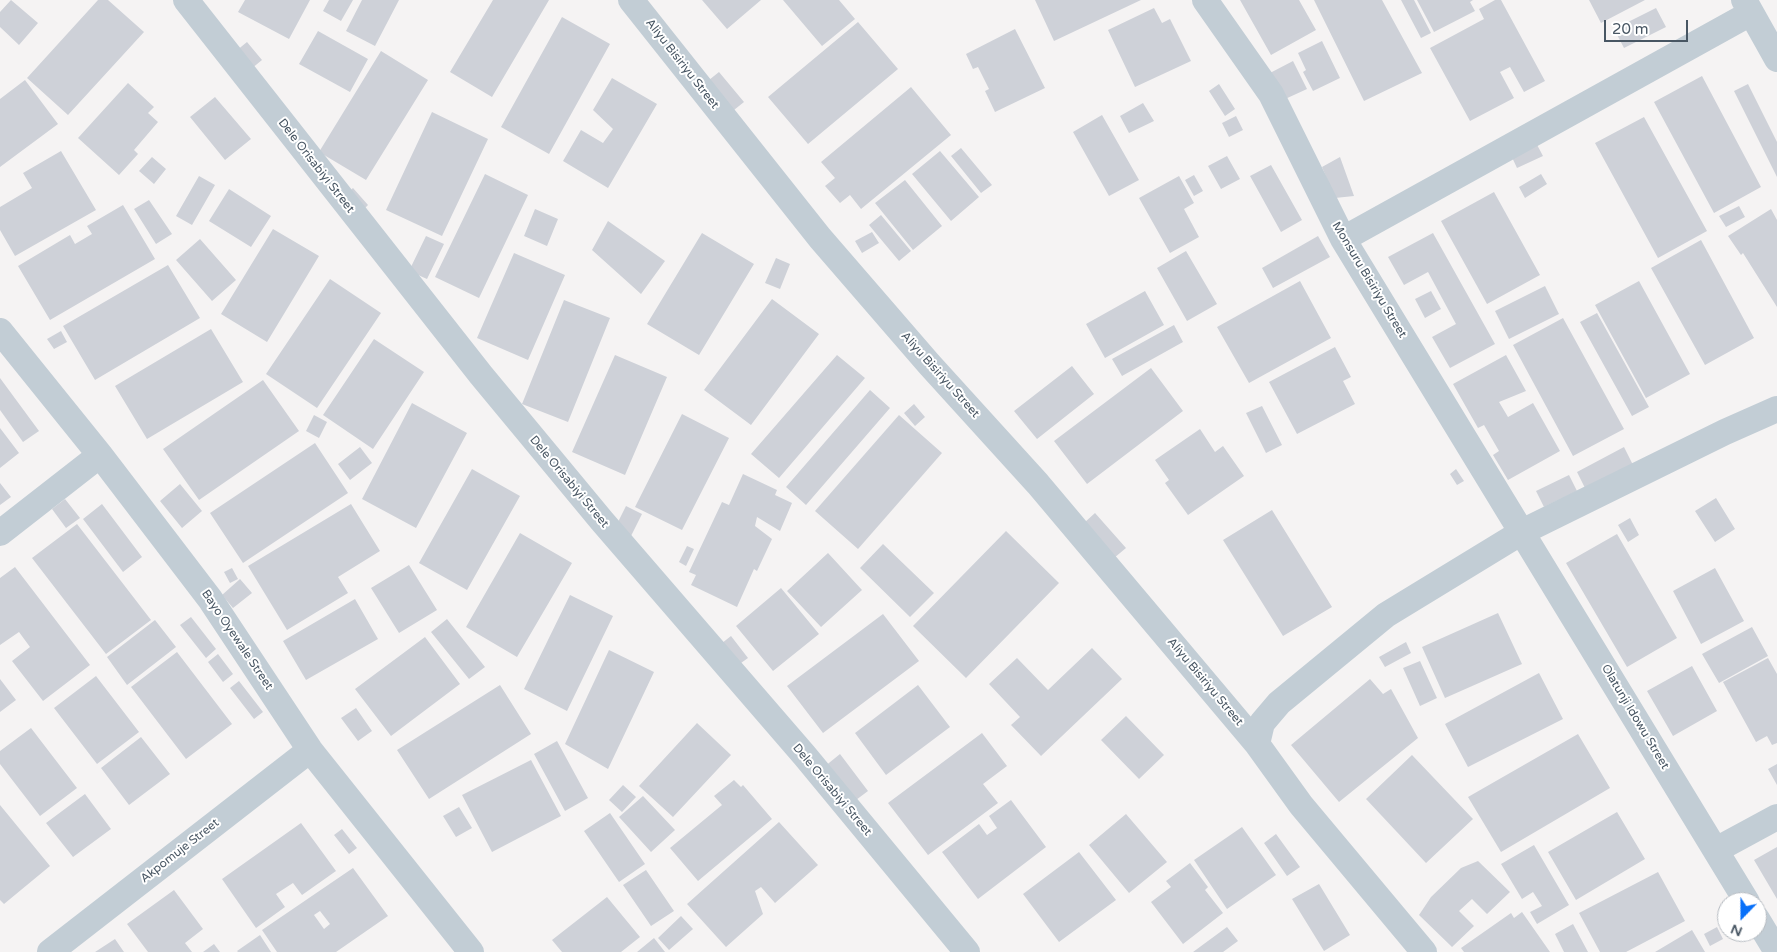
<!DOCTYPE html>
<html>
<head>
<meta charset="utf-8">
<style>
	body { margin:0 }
	#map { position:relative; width:1777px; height:952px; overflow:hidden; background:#f5f3f3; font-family:"Varela Round",sans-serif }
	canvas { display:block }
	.north { position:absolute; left:1717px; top:892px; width:50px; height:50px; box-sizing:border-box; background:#fff; border:1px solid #b6bbc1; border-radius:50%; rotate:202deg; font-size:14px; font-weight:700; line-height:20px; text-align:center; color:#485663 }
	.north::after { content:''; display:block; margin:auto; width:18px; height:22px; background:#0870f9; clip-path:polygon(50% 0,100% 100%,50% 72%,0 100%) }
	.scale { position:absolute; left:1604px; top:20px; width:84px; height:22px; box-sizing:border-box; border:2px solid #485663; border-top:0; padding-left:6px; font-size:15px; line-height:18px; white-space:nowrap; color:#485663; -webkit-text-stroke:4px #fff; paint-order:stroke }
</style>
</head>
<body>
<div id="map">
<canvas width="1777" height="952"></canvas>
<div class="north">N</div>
<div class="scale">20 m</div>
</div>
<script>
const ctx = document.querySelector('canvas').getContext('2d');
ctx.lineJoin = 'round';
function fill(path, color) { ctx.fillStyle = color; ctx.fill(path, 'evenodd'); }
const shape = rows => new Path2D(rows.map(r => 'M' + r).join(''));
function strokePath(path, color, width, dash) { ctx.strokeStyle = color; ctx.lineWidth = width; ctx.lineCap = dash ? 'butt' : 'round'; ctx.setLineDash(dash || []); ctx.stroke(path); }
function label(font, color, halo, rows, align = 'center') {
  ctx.font = font + ' "Varela Round",sans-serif'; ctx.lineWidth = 4; ctx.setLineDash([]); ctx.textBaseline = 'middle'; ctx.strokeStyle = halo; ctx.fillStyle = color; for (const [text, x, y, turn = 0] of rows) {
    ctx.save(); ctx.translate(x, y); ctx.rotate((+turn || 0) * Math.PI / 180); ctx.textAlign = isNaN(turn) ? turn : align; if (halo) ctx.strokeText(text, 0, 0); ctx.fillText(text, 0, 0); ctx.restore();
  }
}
fill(shape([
	[11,0,38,23,19,45,0,27,0,12],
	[98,0,108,0,144,32,68,115,27,78],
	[245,0,310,0,289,39,238,12],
	[329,0,353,0,341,21,323,11],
	[362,0,399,0,375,46,346,31],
	[493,0,549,0,492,97,450,72],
	[702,0,761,0,727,29],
	[783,0,839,0,855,19,822,46],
	[1035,0,1141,0,1054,41],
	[1240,0,1299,0,1316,30,1271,55],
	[1314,0,1382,0,1422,73,1364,101],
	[1401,0,1414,0,1431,33,1421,38],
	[1417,0,1473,0,1470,2,1475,11,1434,32],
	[1495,0,1501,0,1545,81,1524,92,1510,67,1500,72,1514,98,1470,121,1430,48,1484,19,1479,9],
	[1589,0,1645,0,1601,23],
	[1154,8,1162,23,1170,19,1191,61,1135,87,1108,30],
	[1656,8,1666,27,1624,48,1614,29],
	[562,17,610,44,549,154,501,127],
	[858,22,898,69,808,144,768,97],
	[1015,29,1045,88,995,112,985,91,989,89,978,67,973,69,966,54],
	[318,31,368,59,350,92,299,64],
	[1322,41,1340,78,1313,91,1303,72,1306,70,1298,53],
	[247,42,262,60,251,69,236,51],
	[381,51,428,80,366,180,319,152],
	[1293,61,1307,89,1283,100,1270,73],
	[719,72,744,102,734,110,709,80],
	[1702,76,1761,187,1714,213,1654,102],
	[612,78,657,104,608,188,563,161,581,130,603,143,613,129,593,110],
	[25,80,58,124,0,167,0,99],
	[128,83,154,107,148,113,158,122,134,150,138,154,119,175,78,138],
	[1219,84,1235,109,1225,116,1209,91],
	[1748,84,1777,142,1777,177,1734,91],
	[911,87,951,135,861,209,850,195,840,203,825,186,835,178,821,162],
	[215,97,251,139,225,160,190,117],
	[1143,103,1154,121,1129,133,1120,116],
	[432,112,488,139,442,236,386,210],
	[1102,115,1139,180,1109,196,1073,132],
	[1236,116,1243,130,1229,137,1222,123],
	[1644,117,1707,231,1658,258,1595,143],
	[1535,141,1543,156,1517,168,1510,153],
	[961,148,992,185,981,193,951,156],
	[61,151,96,210,15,256,0,230,0,207,32,188,23,173],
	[940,151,979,197,951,221,912,174],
	[1227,156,1240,179,1221,189,1208,166],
	[152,157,166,169,154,184,139,171],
	[1340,157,1354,196,1335,198,1322,167],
	[1271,165,1302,220,1281,232,1250,176],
	[485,174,528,195,479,298,435,277],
	[1541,174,1547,184,1525,198,1519,187],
	[1194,175,1203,191,1194,196,1185,180],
	[199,176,215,185,192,225,176,216],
	[1179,176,1194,203,1184,209,1199,237,1170,253,1139,198],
	[905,180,942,226,913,250,875,203],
	[353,188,368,205,358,215,343,197],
	[229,189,271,216,251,247,209,221],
	[1494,192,1540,275,1487,304,1441,221],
	[149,200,172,234,156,244,134,209],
	[123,205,155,259,50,320,18,266,70,235,75,244,92,234,87,226],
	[1739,206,1745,217,1726,227,1719,216],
	[535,209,558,219,547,246,524,236],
	[1771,209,1777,220,1777,307,1743,253,1741,255,1728,236],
	[881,215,911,251,899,261,869,225],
	[608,221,665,261,641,294,592,250],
	[273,229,319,256,267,342,221,314],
	[872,232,879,243,862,253,855,241],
	[702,233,754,264,699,355,647,324],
	[1433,233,1495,344,1450,368,1432,337,1456,324,1428,272,1404,285,1388,257],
	[426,236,444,244,427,279,409,271],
	[1318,236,1330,257,1273,288,1262,268],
	[200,239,236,280,212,301,176,260],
	[1701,240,1754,338,1705,365,1651,268],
	[1186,251,1217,304,1187,321,1157,268],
	[514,253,565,275,528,360,477,338],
	[776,258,790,264,780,289,765,283],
	[168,265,200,318,95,380,63,326],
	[330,279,381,313,317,408,266,374],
	[1300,281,1331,338,1249,383,1217,327],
	[1639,281,1690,374,1646,398,1595,305],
	[1545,286,1559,314,1509,339,1495,311],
	[1145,291,1164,325,1105,358,1086,324],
	[1431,291,1441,309,1425,318,1415,299],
	[772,299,819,334,751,425,704,390],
	[564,300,610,318,568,422,522,404],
	[1597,313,1649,407,1632,416,1580,322],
	[1563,318,1624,429,1573,456,1513,345],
	[1174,325,1183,342,1122,376,1112,359],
	[211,329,243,382,147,439,115,386],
	[61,331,67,342,54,349,47,339],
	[374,339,424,372,373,449,323,415],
	[1335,347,1351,377,1343,381,1355,404,1297,434,1269,382],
	[615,355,667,377,625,475,572,452],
	[837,355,865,378,779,478,751,454],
	[1506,355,1526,391,1499,402,1508,417,1533,403,1560,451,1508,480,1493,455,1499,451,1484,425,1478,428,1453,384],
	[1072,366,1094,394,1037,439,1014,411],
	[1151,368,1183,411,1087,484,1054,441],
	[0,378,39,431,23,442,0,410],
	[263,380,299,431,199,500,163,449],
	[870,390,890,408,806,505,786,487],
	[412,403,467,433,416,528,362,499],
	[914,404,925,417,915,426,904,413],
	[1262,406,1282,445,1266,453,1246,413],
	[682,414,729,438,682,530,635,507],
	[314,415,327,422,319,438,306,431],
	[899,415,942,453,858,549,815,511],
	[0,428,19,453,0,468],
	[1200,429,1215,452,1223,446,1244,476,1188,515,1165,483,1169,480,1155,460],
	[315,443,348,493,243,563,210,513],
	[360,447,372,463,350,480,338,464],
	[1624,447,1634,467,1587,492,1577,472],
	[472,469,520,496,467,590,419,563],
	[1456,469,1464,481,1457,485,1450,474],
	[743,474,777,490,775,495,792,503,780,531,757,517,755,526,772,539,757,571,754,569,737,607,691,585,696,575,689,572,722,502,729,505],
	[1569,475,1577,491,1544,507,1536,491],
	[0,483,11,497,0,505],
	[180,484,202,511,182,528,160,501],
	[1716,498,1735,529,1715,542,1695,511],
	[65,499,80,518,66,528,52,509],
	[102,504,142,557,123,572,83,519],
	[351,504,380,551,338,577,348,593,287,630,248,566],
	[626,506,642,514,631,536,615,528],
	[1272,510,1332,607,1283,636,1223,540],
	[1095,513,1126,548,1114,558,1084,523],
	[1630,518,1639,535,1628,542,1618,525],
	[77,524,151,620,106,654,32,558],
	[1006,531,1059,583,966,678,913,626],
	[520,533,572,563,517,657,466,627],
	[1617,534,1677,638,1627,667,1566,563],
	[883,544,934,593,910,617,860,568],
	[687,546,694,549,686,566,679,562],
	[828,553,862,590,821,627,787,591],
	[409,565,437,610,399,633,371,588],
	[15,567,90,665,43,701,12,661,30,647,19,632,0,645,0,578],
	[232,568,238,579,230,583,224,572],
	[1715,568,1744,621,1701,644,1673,591],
	[240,579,252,593,233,608,222,595],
	[781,588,819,634,773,671,736,626],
	[570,595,613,616,567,711,524,689],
	[355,599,378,639,306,680,283,641],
	[1498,613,1522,664,1445,698,1422,647],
	[883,614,919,661,823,733,787,686],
	[191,617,216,649,206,658,180,625],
	[447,619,485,667,469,679,431,632],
	[155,620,176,647,127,685,107,657],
	[1752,627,1768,656,1719,683,1702,654],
	[731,636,748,658,734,668,717,647],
	[425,637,460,684,391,736,355,689],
	[1406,642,1411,653,1385,667,1379,657],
	[1092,648,1122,679,1041,756,1011,725,1020,717,989,684,1017,658,1048,690],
	[609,650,654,672,608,769,565,744],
	[177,652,232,724,186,759,131,687],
	[218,654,233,674,223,682,208,662],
	[1768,658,1777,674,1777,743,1772,745,1767,736,1756,742,1723,682],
	[1420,661,1437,698,1420,706,1403,668],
	[1692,666,1717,711,1673,736,1647,691],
	[1539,673,1563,719,1468,767,1445,724],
	[96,676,139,732,97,764,54,708],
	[0,679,16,700,0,712],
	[1370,679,1383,694,1391,689,1418,738,1339,802,1291,745],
	[239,681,263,712,254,719,230,688],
	[500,685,531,734,429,799,397,750],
	[918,685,950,727,886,775,855,733],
	[356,708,372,731,358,741,341,718],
	[1126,716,1164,755,1139,779,1101,740],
	[697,723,731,755,673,817,639,786],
	[31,728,77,788,40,816,0,764,0,751],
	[982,733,1007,766,983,784,998,803,928,855,888,803],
	[1578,734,1610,788,1501,852,1468,797],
	[141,737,170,774,129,805,101,768],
	[557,741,588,798,565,811,534,754],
	[840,754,868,791,852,803,824,767],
	[1412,755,1473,819,1426,863,1366,799],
	[531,760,561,816,492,852,462,795],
	[1777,764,1777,785,1768,769],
	[734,780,741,787,743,785,772,819,698,881,670,848,722,805,714,796],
	[623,785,636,797,622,812,609,800],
	[85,794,111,829,73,857,46,823],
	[643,796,675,830,651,852,619,817],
	[1011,800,1046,847,978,899,942,852,979,824,987,835,997,828,989,816],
	[0,805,50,866,4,904,0,900],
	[459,807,472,828,456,837,443,816],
	[1617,812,1645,859,1576,900,1548,852],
	[610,813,645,864,619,882,584,831],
	[1126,814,1167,862,1129,893,1089,845],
	[779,822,818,865,775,903,761,887,755,891,763,914,726,947,687,904],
	[301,823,336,871,302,895,293,883,276,894,285,907,256,928,222,879],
	[1242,827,1276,875,1227,909,1194,860],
	[342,829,357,848,349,854,334,835],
	[1276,834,1300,867,1287,876,1264,843],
	[1534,845,1569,905,1537,924,1530,912,1542,906,1533,892,1522,899,1501,864],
	[1777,847,1777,899,1754,860],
	[1079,852,1116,900,1059,942,1023,894],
	[1478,861,1510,892,1487,914,1472,899,1459,911,1474,926,1452,947,1419,915,1431,897,1461,868],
	[1190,863,1208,887,1205,890,1223,913,1183,944,1151,902,1171,887,1166,881],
	[353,868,388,916,336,952,277,952,262,930],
	[320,911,330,924,324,929,314,915],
	[646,870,674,911,651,926,623,885],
	[1658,872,1685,921,1626,952,1600,952,1579,913],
	[1319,884,1350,935,1324,951,1292,899],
	[174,890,203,929,185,943,192,952,148,952,127,924],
	[607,897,640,937,621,952,562,952,552,940],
	[1522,912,1550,952,1464,952,1461,948,1511,913,1514,918],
	[681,916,693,929,669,950,658,938],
	[1573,924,1588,952,1564,952,1555,934],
	[1227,927,1238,941,1223,952,1193,952],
	[1717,927,1723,939,1710,946,1704,934],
	[1692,930,1705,952,1655,952],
	[260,935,271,952,238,952,237,951],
	[654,938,665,952,637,952],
	[115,939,124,952,95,952],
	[214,944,220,952,203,952]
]), '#ced1d8');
strokePath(shape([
	[186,0,481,375,602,521,805,756,967,952],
	[631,0,820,238,929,364,1038,484,1257,744,1301,805,1424,952],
	[1205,0,1271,94,1343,239,1747,902],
	[1744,0,1777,59],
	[1343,239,1751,13],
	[0,331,100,455,210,599,310,750,471,952],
	[0,533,100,455],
	[1257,744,1262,723,1279,703,1386,615,1522,532,1725,432,1777,409],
	[1716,850,1777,817],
	[1757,919,1777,952],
	[50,952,310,750]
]), '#c2cdd5', 26);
label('12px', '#485663', '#fff', [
	["Aliyu Bisiriyu Street",682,64,52],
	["Dele Orisabiyi Street",316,166,52],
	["Monsuru Bisiriyu Street",1369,280,59],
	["Aliyu Bisiriyu Street",940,375,48],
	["Dele Orisabiyi Street",569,482,50],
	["Bayo Oyewale Street",237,640,56],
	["Aliyu Bisiriyu Street",1205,682,50],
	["Olatunji Idowu Street",1635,717,59],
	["Dele Orisabiyi Street",832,790,50],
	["Akpomuje Street",180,851,-38]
]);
</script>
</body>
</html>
